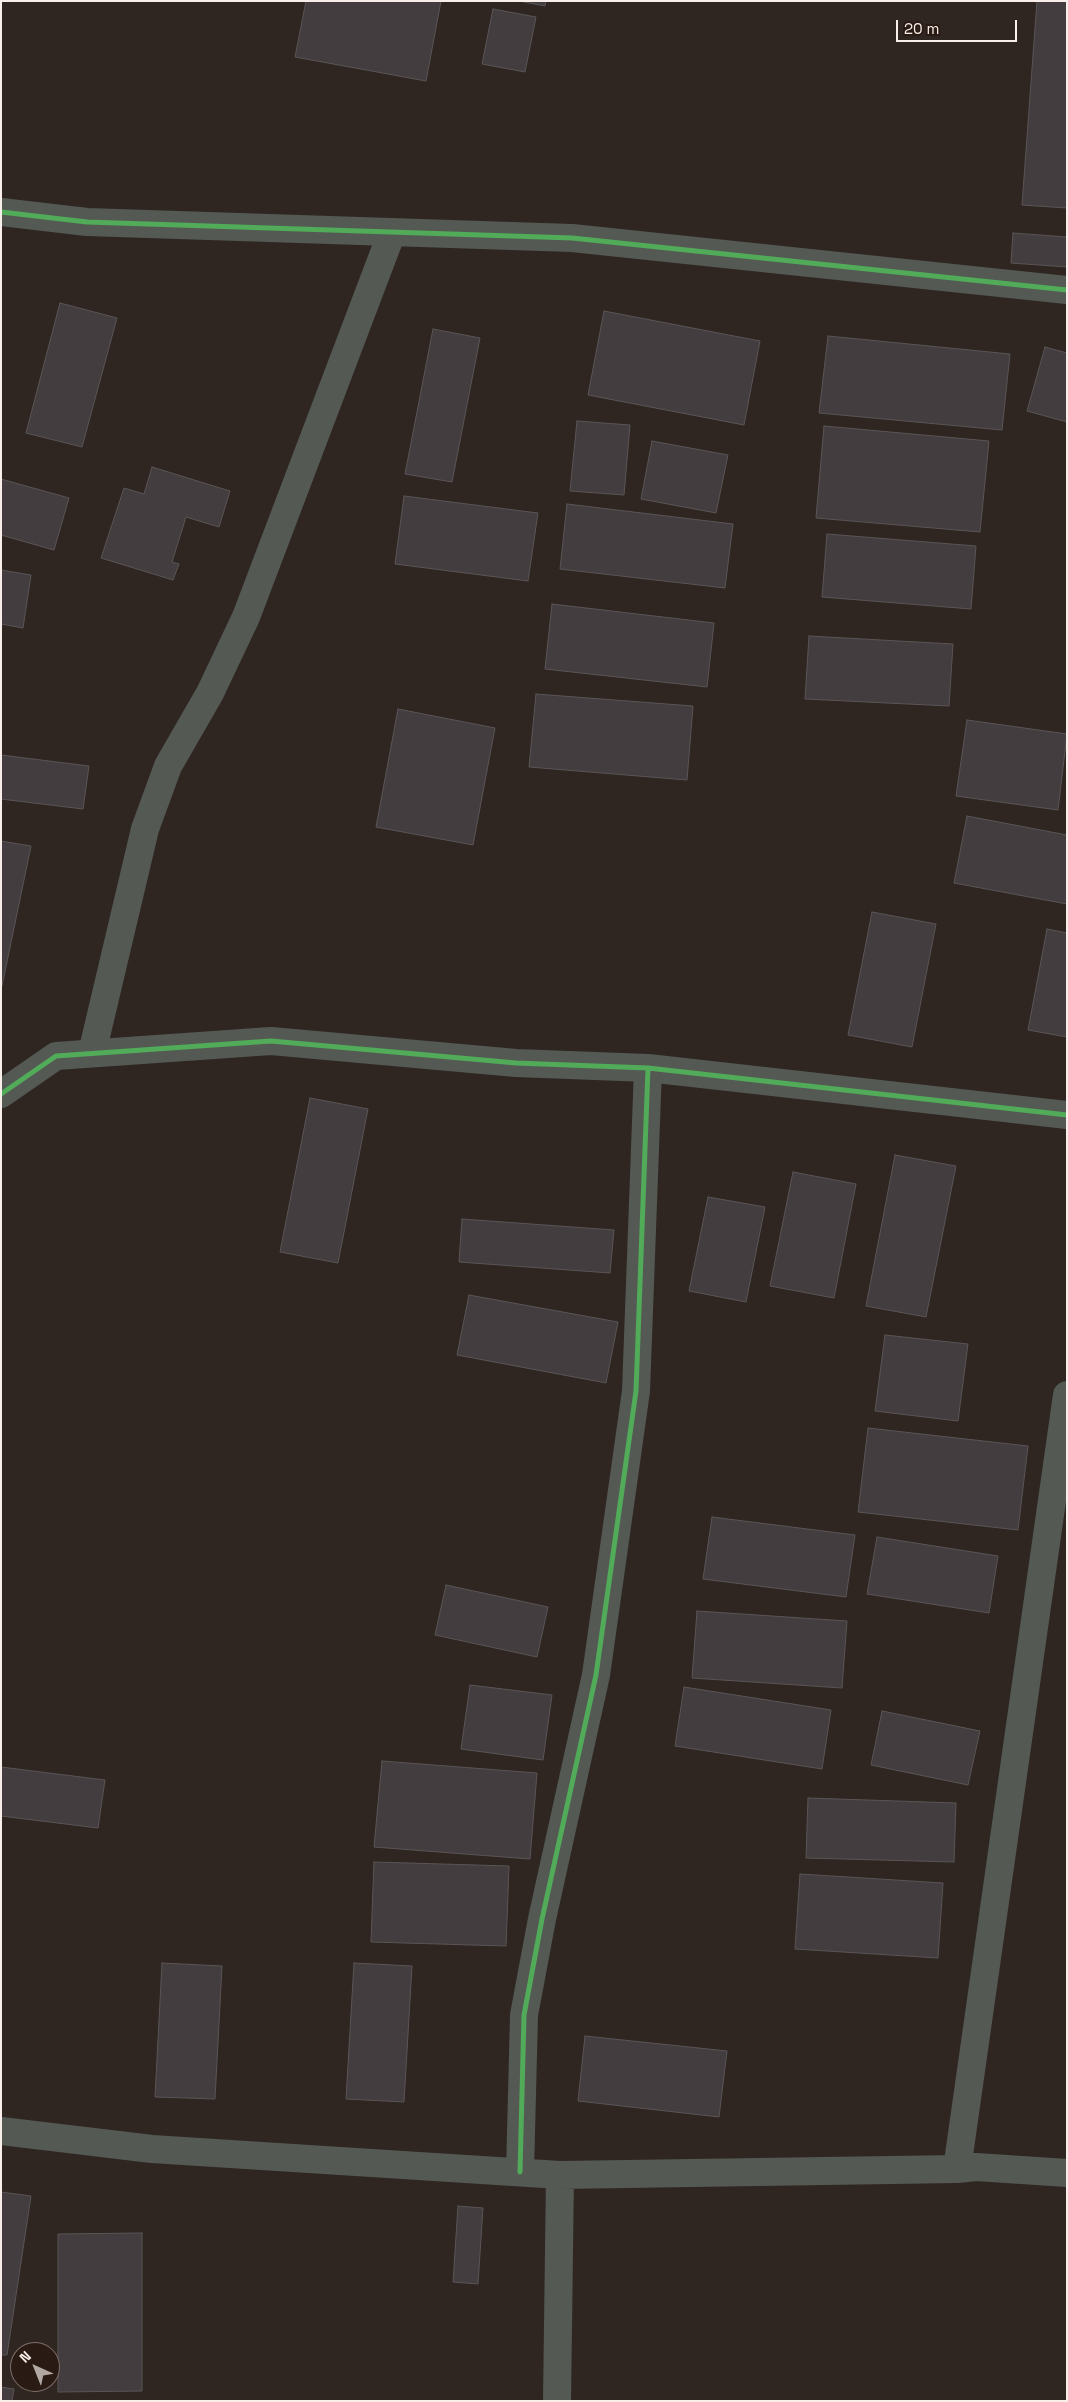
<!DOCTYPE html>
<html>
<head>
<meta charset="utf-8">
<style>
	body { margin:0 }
	#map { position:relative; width:1068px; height:2402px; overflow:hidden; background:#2f2622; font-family:"Space Grotesk",sans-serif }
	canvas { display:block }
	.frame { position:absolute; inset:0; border:2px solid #f9eee9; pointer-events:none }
	.north { position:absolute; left:10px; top:2342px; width:50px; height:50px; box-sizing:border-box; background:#2a1a14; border:1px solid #7d6f69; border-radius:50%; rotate:316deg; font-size:14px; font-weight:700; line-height:20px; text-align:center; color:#f9eee9 }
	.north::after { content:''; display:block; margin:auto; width:18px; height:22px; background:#b2a8a3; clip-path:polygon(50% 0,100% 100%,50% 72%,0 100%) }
	.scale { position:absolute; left:896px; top:20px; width:121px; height:22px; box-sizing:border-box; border:2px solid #f9eee9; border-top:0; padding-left:6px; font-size:15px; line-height:18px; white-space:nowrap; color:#f9eee9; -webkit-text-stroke:4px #2a1a14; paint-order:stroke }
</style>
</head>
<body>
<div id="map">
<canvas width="1068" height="2402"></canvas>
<div class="frame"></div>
<div class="north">N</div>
<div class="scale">20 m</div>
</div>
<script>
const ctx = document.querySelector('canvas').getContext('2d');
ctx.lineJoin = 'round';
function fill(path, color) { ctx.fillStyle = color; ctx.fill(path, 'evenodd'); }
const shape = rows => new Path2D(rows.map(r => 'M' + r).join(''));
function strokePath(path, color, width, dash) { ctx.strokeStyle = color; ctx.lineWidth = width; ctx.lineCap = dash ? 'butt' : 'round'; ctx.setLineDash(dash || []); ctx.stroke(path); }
const building = shape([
	[306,1,441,1,426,81,295,57,306,1],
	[519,1,546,1,545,6,519,1],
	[1037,1,1067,1,1067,208,1022,205,1037,1],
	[493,9,536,17,525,72,482,64,493,9],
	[1013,233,1067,237,1067,267,1011,263,1013,233],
	[60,303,117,318,82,447,26,433,60,303],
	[604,311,760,341,744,425,588,395,604,311],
	[433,329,480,338,452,482,405,474,433,329],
	[828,336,1010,354,1002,430,819,413,828,336],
	[1045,347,1067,353,1067,422,1027,411,1045,347],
	[577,421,630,425,624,495,570,491,577,421],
	[824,426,989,441,980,532,816,518,824,426],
	[652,441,728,455,716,513,641,499,652,441],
	[152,467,230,491,219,527,186,517,172,562,179,564,173,580,101,558,124,488,144,494,152,467],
	[1,479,69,498,54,550,1,535,1,479],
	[404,496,538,513,528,581,395,564,404,496],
	[567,504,733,524,725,588,560,569,567,504],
	[827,534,976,546,971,609,822,597,827,534],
	[1,570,31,575,23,628,1,624,1,570],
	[552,604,714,623,707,687,545,669,552,604],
	[809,636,953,644,949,706,805,699,809,636],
	[536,694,693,706,687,780,529,767,536,694],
	[398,709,495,728,473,845,376,827,398,709],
	[967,720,1067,734,1058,810,956,796,967,720],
	[1,755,89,766,83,809,1,799,1,755],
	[967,816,1067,835,1067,904,954,883,967,816],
	[1,841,31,846,2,986,1,985,1,841],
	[872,912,936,924,912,1047,848,1035,872,912],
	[1047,929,1067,933,1067,1037,1028,1030,1047,929],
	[310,1098,368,1109,338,1263,280,1252,310,1098],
	[895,1155,956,1166,926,1317,866,1306,895,1155],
	[793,1172,856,1184,834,1298,770,1286,793,1172],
	[708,1197,765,1207,746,1302,689,1291,708,1197],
	[462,1219,614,1230,610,1273,459,1262,462,1219],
	[469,1295,618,1322,606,1383,457,1355,469,1295],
	[885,1335,968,1344,958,1421,875,1411,885,1335],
	[868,1428,1028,1446,1018,1530,858,1512,868,1428],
	[712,1517,855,1535,846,1597,703,1579,712,1517],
	[877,1537,998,1556,989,1613,867,1594,877,1537],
	[446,1585,548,1607,537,1657,435,1635,446,1585],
	[697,1611,847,1621,842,1688,692,1678,697,1611],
	[470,1685,552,1695,543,1760,461,1749,470,1685],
	[684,1687,831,1710,822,1769,675,1746,684,1687],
	[882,1711,980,1731,968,1785,871,1765,882,1711],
	[382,1761,537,1773,530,1859,374,1847,382,1761],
	[1,1767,105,1780,98,1828,1,1816,1,1767],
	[808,1798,956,1803,954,1862,806,1858,808,1798],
	[374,1862,509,1866,506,1946,371,1942,374,1862],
	[800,1874,943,1883,938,1958,795,1949,800,1874],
	[162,1963,222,1966,215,2099,155,2097,162,1963],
	[354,1963,412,1966,404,2102,346,2099,354,1963],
	[585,2036,727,2051,719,2117,578,2101,585,2036],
	[1,2192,31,2196,7,2355,1,2355,1,2192],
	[458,2206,483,2208,478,2284,453,2282,458,2206],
	[142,2233,142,2391,58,2392,58,2234,142,2233],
	[1,2387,14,2389,12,2401,1,2401,1,2387]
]);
fill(building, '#433d3f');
strokePath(building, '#5a5556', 1);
strokePath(shape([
	[1,212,87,222,572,238,1067,290],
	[92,1053,145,829,168,766,210,693,246,617,392,232],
	[1,1094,56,1056,271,1041,516,1063,648,1068,1067,1115],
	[1,2131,152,2149,560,2175,957,2169,976,2167,1067,2173],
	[957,2169,1067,1395],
	[520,2172,524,2015,542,1919,596,1675,636,1391,648,1068],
	[557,2401,560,2175]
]), '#545954', 28);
strokePath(shape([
	[1,212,87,222,572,238,1067,290],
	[1,1094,56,1056,271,1041,516,1063,648,1068,1067,1115],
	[520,2172,524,2015,542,1919,596,1675,636,1391,648,1068]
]), '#51ab58', 5);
</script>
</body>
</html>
